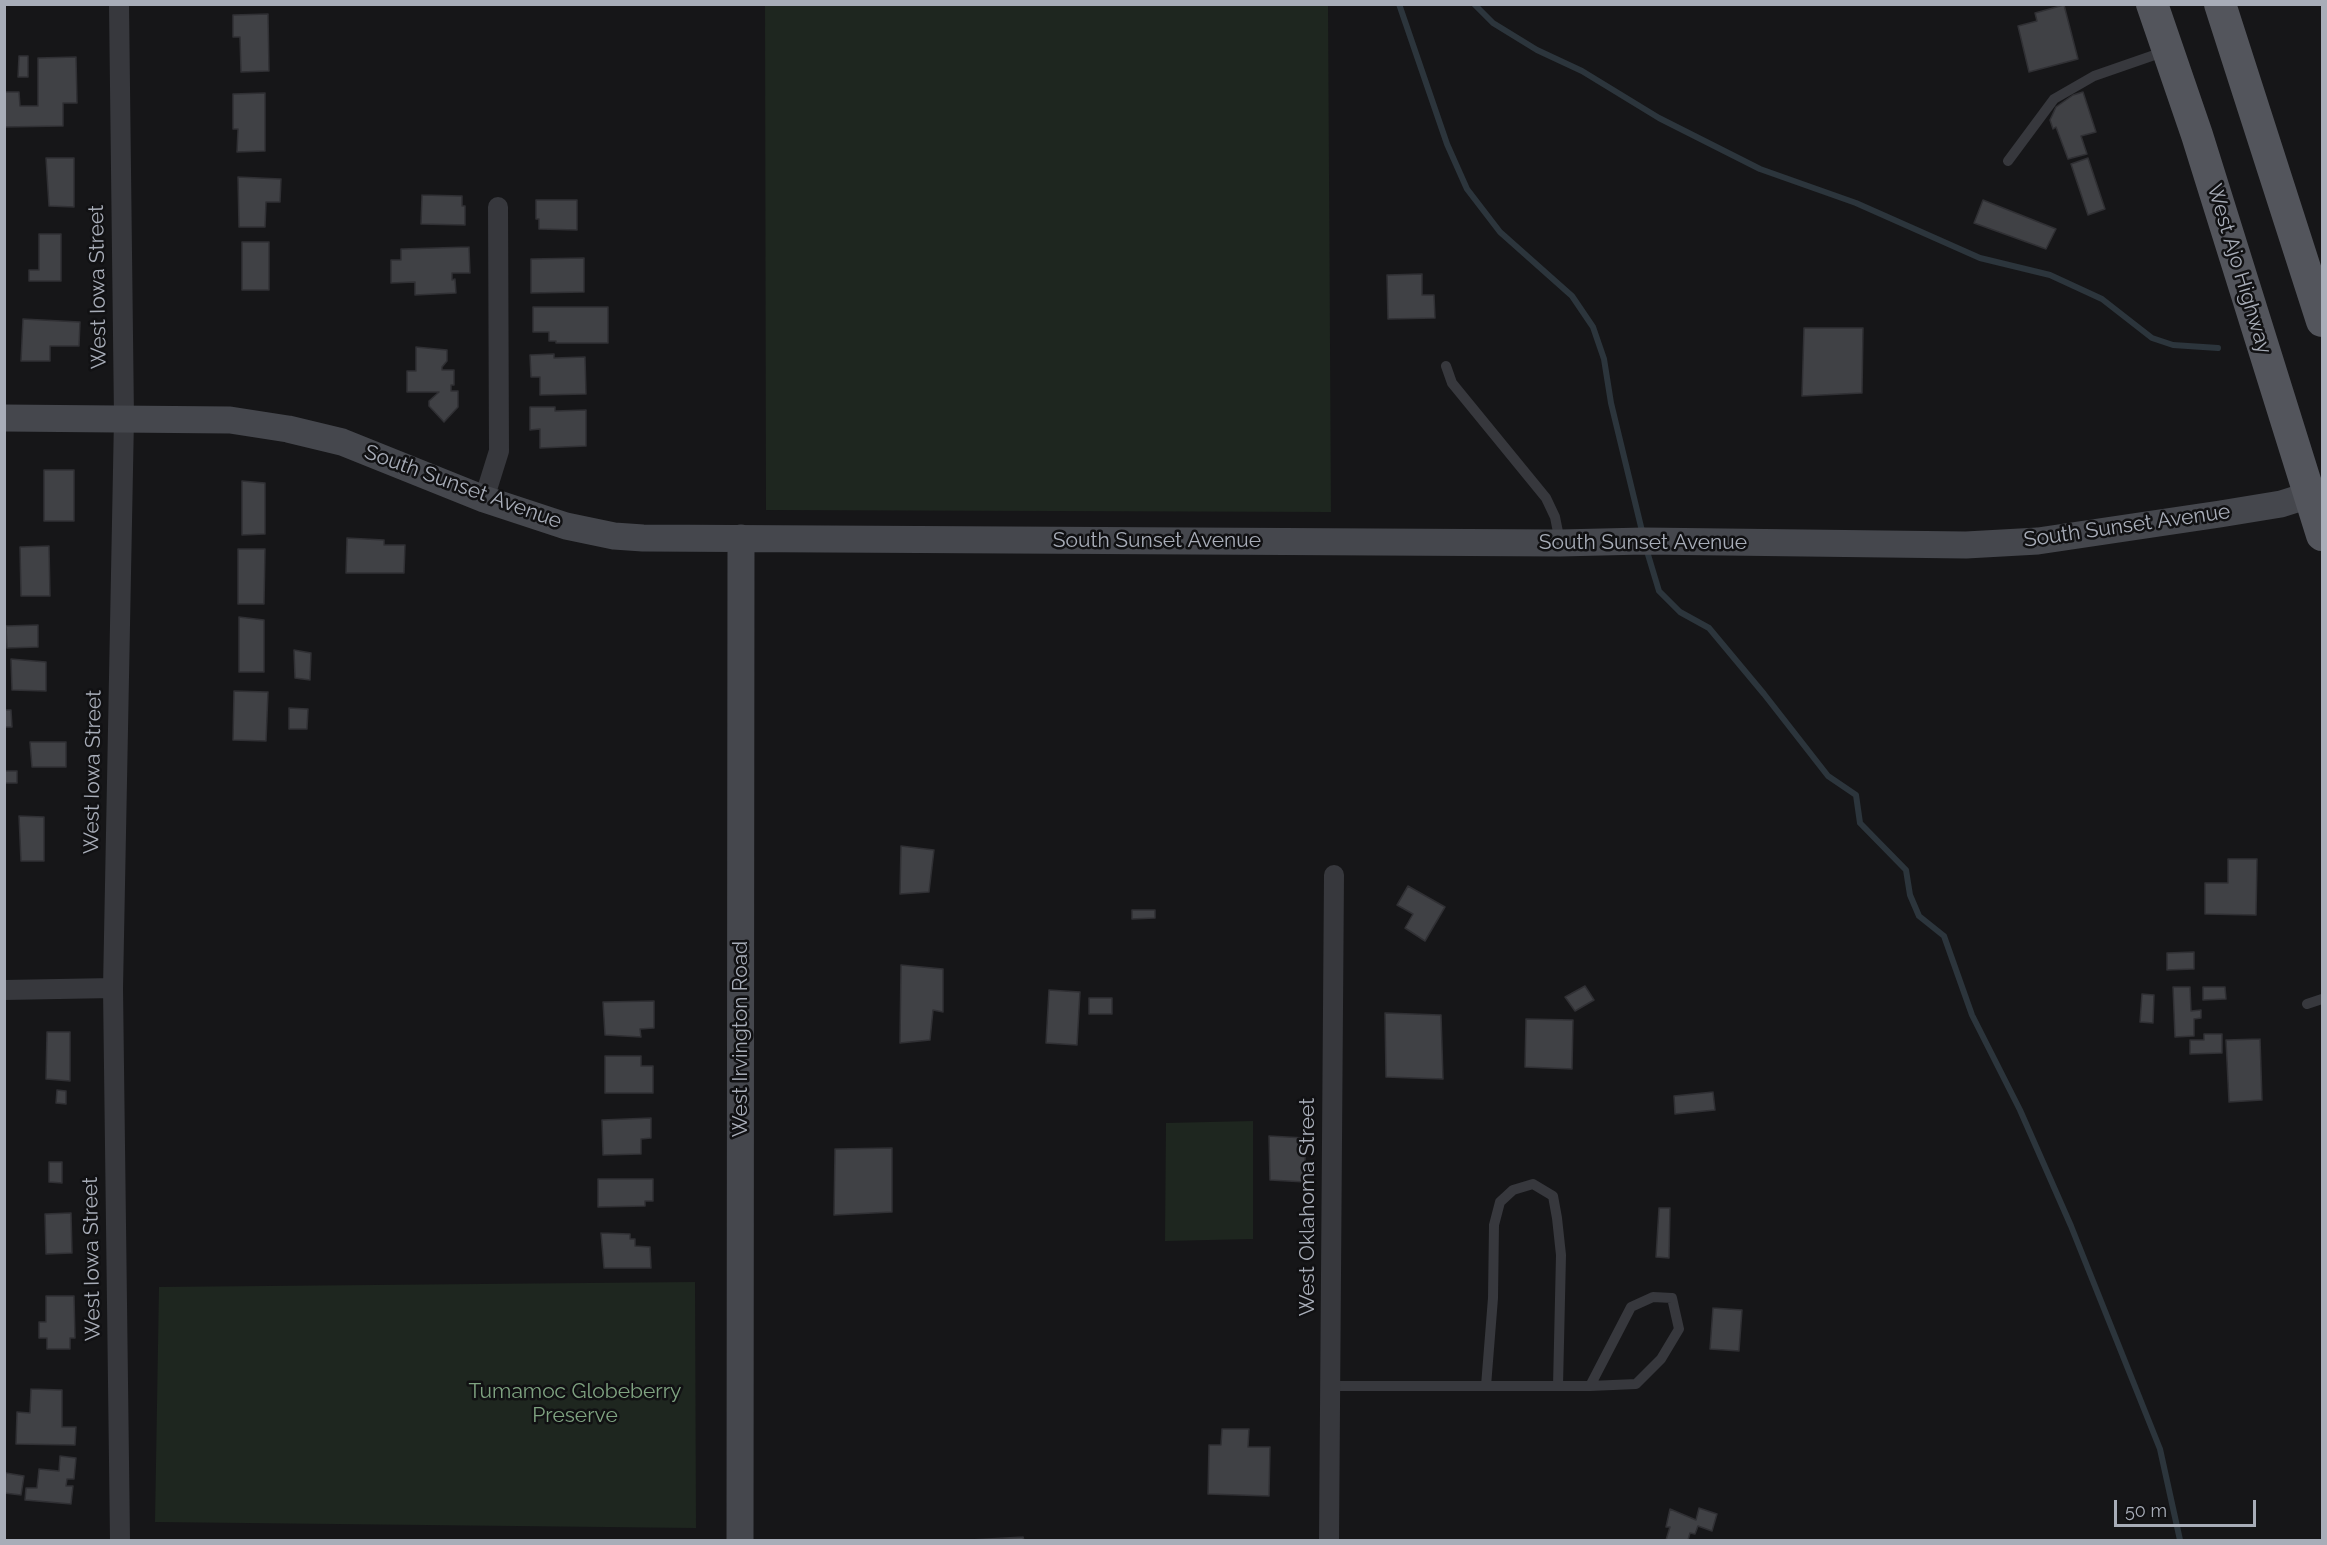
<!DOCTYPE html>
<html>
<head>
<meta charset="utf-8">
<style>
	body { margin:0 }
	#map { position:relative; width:2327px; height:1545px; overflow:hidden; background:#161618; font-family:Raleway,sans-serif }
	canvas { display:block }
	.frame { position:absolute; inset:0; border:6px solid #a8adb8; pointer-events:none }
	.scale { position:absolute; left:2114px; top:1500px; width:142px; height:27px; box-sizing:border-box; border:3px solid #a8adb8; border-top:0; padding-left:8px; font-size:18px; line-height:21px; white-space:nowrap; color:#a8adb8; -webkit-text-stroke:4px #111113; paint-order:stroke }
</style>
</head>
<body>
<div id="map">
<canvas width="2327" height="1545"></canvas>
<div class="frame"></div>
<div class="scale">50 m</div>
</div>
<script>
const ctx = document.querySelector('canvas').getContext('2d');
ctx.lineJoin = 'round';
function fill(path, color) { ctx.fillStyle = color; ctx.fill(path, 'evenodd'); }
const shape = rows => new Path2D(rows.map(r => 'M' + r).join(''));
function strokePath(path, color, width, dash) { ctx.strokeStyle = color; ctx.lineWidth = width; ctx.lineCap = dash ? 'butt' : 'round'; ctx.setLineDash(dash || []); ctx.stroke(path); }
function label(font, color, halo, rows, align = 'center') {
  ctx.font = font + ' Raleway,sans-serif'; ctx.lineWidth = 5; ctx.setLineDash([]); ctx.textBaseline = 'middle'; ctx.strokeStyle = halo; ctx.fillStyle = color; for (const [text, x, y, turn = 0] of rows) {
    ctx.save(); ctx.translate(x, y); ctx.rotate((+turn || 0) * Math.PI / 180); ctx.textAlign = isNaN(turn) ? turn : align; if (halo) ctx.strokeText(text, 0, 0); ctx.fillText(text, 0, 0); ctx.restore();
  }
}
fill(shape([
	[765,5,1328,5,1331,512,766,510],
	[1253,1121,1253,1239,1165,1241,1166,1123],
	[695,1282,696,1528,155,1522,159,1287]
]), '#1e261f');
strokePath(shape([
	[1399,4,1447,144,1467,189,1500,232,1572,296,1593,327,1604,359,1611,403,1643,535],
	[1474,4,1493,23,1537,50,1582,71,1659,118,1760,169,1856,203,1980,258,2050,275,2102,299,2152,338,2173,345,2218,348],
	[1646,548,1659,591,1680,612,1709,628,1764,694,1828,776,1856,795,1860,823,1906,870,1910,895,1919,916,1944,936,1972,1015,2020,1110,2071,1226,2160,1449,2180,1540]
]), '#2c353c', 6);
const building = shape([
	[2064,5,2078,59,2029,72,2018,26,2037,21,2035,13,2064,5],
	[268,14,269,71,241,72,240,37,233,37,233,15,268,14],
	[19,56,28,56,28,77,18,77,19,56],
	[76,57,77,103,63,103,63,126,4,127,4,86,5,92,19,92,20,106,38,106,38,58,76,57],
	[2083,92,2096,132,2081,136,2087,154,2068,159,2056,127,2053,129,2050,120,2056,107,2073,95,2083,92],
	[265,93,265,151,237,152,238,129,233,129,233,94,265,93],
	[46,158,74,158,74,207,49,206,46,158],
	[2088,158,2105,209,2088,215,2071,164,2088,158],
	[238,177,281,179,280,202,266,202,265,227,239,227,238,177],
	[422,195,462,196,462,206,465,206,465,225,421,224,422,195],
	[536,200,577,200,577,230,539,229,539,219,536,219,536,200],
	[1983,200,2056,229,2046,249,1974,223,1983,200],
	[39,234,61,234,61,281,29,281,29,270,39,270,39,234],
	[242,242,269,242,269,290,242,290,242,242],
	[469,247,470,273,452,273,452,280,455,279,456,293,415,295,415,282,391,283,391,260,401,260,401,249,469,247],
	[584,258,584,292,531,293,531,259,584,258],
	[1422,274,1422,295,1434,295,1435,318,1388,319,1387,275,1422,274],
	[533,307,608,307,608,343,556,343,556,341,549,341,549,332,533,332,533,307],
	[23,319,80,322,79,346,50,346,50,361,21,361,23,319],
	[1804,328,1863,328,1862,393,1802,396,1804,328],
	[416,347,447,350,447,361,442,367,442,370,454,370,454,385,451,385,451,391,458,391,458,407,444,422,429,406,429,401,439,392,407,392,407,371,416,371,416,347],
	[554,354,554,358,585,357,586,394,540,395,540,377,531,377,530,355,554,354],
	[530,407,555,407,555,411,586,410,586,446,540,448,540,429,530,430,530,407],
	[44,470,74,470,74,521,44,521,44,470],
	[242,481,265,483,265,534,242,535,242,481],
	[347,538,384,540,384,545,405,545,404,573,346,573,347,538],
	[49,546,50,596,21,596,20,547,49,546],
	[238,549,265,549,264,604,238,604,238,549],
	[239,617,264,620,264,672,239,672,239,617],
	[38,625,38,647,7,648,6,626,38,625],
	[294,650,311,653,310,680,295,678,294,650],
	[11,659,46,662,46,691,12,690,11,659],
	[234,691,268,692,266,741,233,740,234,691],
	[289,708,308,709,307,729,289,729,289,708],
	[4,710,11,710,12,727,4,727,4,710],
	[30,742,66,742,66,767,32,767,30,742],
	[4,771,17,771,17,783,4,783,4,771],
	[19,816,44,817,44,861,21,861,19,816],
	[901,846,934,850,929,892,900,894,901,846],
	[2228,859,2257,859,2256,915,2205,914,2205,883,2228,883,2228,859],
	[1408,886,1445,907,1425,941,1405,928,1413,914,1397,905,1408,886],
	[1132,910,1155,910,1155,918,1132,919,1132,910],
	[2194,952,2194,969,2167,970,2167,953,2194,952],
	[901,965,943,969,943,1012,933,1010,930,1040,900,1043,901,965],
	[1585,986,1594,1000,1575,1011,1565,997,1585,986],
	[2173,987,2190,987,2191,1011,2201,1010,2201,1018,2194,1019,2194,1036,2175,1037,2173,987],
	[2203,987,2225,987,2226,999,2203,1000,2203,987],
	[1049,990,1080,992,1077,1045,1046,1043,1049,990],
	[2142,994,2154,995,2153,1023,2140,1022,2142,994],
	[1089,998,1112,998,1112,1014,1089,1014,1089,998],
	[654,1001,654,1028,640,1029,641,1037,605,1035,603,1002,654,1001],
	[1385,1013,1441,1015,1443,1079,1386,1077,1385,1013],
	[1526,1019,1573,1020,1572,1069,1525,1067,1526,1019],
	[47,1032,70,1032,70,1081,46,1079,47,1032],
	[2204,1034,2222,1034,2222,1053,2190,1054,2190,1040,2204,1040,2204,1034],
	[2260,1039,2262,1100,2229,1102,2226,1040,2260,1039],
	[605,1056,641,1056,641,1066,653,1066,653,1093,605,1093,605,1056],
	[57,1090,66,1091,66,1104,56,1103,57,1090],
	[1713,1092,1715,1110,1675,1114,1674,1096,1713,1092],
	[651,1118,651,1138,641,1139,641,1154,603,1155,602,1120,651,1118],
	[1269,1136,1305,1138,1305,1182,1270,1180,1269,1136],
	[892,1148,892,1212,834,1215,835,1149,892,1148],
	[49,1162,62,1162,62,1183,49,1182,49,1162],
	[598,1179,653,1179,653,1201,645,1201,645,1206,598,1207,598,1179],
	[1659,1208,1670,1208,1669,1258,1656,1257,1659,1208],
	[71,1213,72,1253,46,1254,45,1214,71,1213],
	[601,1233,630,1234,630,1239,635,1239,635,1246,650,1247,651,1268,604,1268,601,1233],
	[46,1296,74,1296,75,1338,70,1338,70,1349,47,1349,47,1338,39,1338,39,1322,46,1322,46,1296],
	[1713,1308,1742,1310,1739,1351,1710,1349,1713,1308],
	[31,1389,62,1390,62,1427,76,1427,75,1445,16,1444,17,1412,30,1413,31,1389],
	[1222,1429,1249,1429,1248,1447,1270,1447,1269,1496,1208,1494,1209,1445,1221,1445,1222,1429],
	[60,1456,76,1458,74,1479,67,1479,66,1486,73,1486,71,1504,25,1500,26,1488,37,1488,39,1469,59,1471,60,1456],
	[6,1473,24,1476,21,1495,4,1493,6,1473],
	[1699,1508,1717,1514,1712,1531,1698,1526,1695,1534,1690,1533,1688,1540,1666,1540,1670,1527,1666,1527,1670,1509,1696,1520,1699,1508],
	[1023,1537,1024,1540,970,1540,1023,1537]
]);
fill(building, '#404145');
strokePath(building, '#303034', 1.5);
strokePath(shape([
	[2008,161,2054,99,2094,76,2166,51],
	[1446,366,1452,383,1546,498,1555,517,1560,542],
	[2307,1004,2322,999],
	[1330,1386,1590,1386,1636,1384,1661,1359,1679,1329,1672,1298,1653,1297,1631,1307,1590,1386],
	[1486,1386,1493,1298,1494,1225,1500,1202,1513,1190,1533,1184,1553,1196,1557,1218,1561,1255,1558,1386]
]), '#37383d', 10);
strokePath(shape([
	[119,4,124,418,113,988,120,1540],
	[484,499,499,451,498,207],
	[4,990,113,988],
	[1329,1540,1334,875]
]), '#37383d', 20);
strokePath(shape([
	[4,418,230,420,288,429,342,442,484,499,566,526,614,536,643,538,1560,543,1644,541,1966,545,2038,541,2220,514,2281,504,2322,491],
	[740,1540,741,538]
]), '#45474d', 27);
strokePath(shape([
	[2152,4,2197,135,2322,535],
	[2220,4,2322,321]
]), '#53555c', 32);
label('21px', '#a8adb8', '#111113', [
	["West Ajo Highway",2239,269,73],
	["West Iowa Street",98,287,-91],
	["South Sunset Avenue",463,487,20],
	["South Sunset Avenue",2127,526,-8],
	["South Sunset Avenue",1157,541],
	["South Sunset Avenue",1643,543],
	["West Iowa Street",93,772,-89],
	["West Irvington Road",741,1039,-90],
	["West Oklahoma Street",1308,1207,-90],
	["West Iowa Street",92,1259,-91]
]);
label('21px', '#7fa381', '#111113', [
	["Tumamoc Globeberry",575,1392],
	["Preserve",575,1416]
]);
</script>
</body>
</html>
